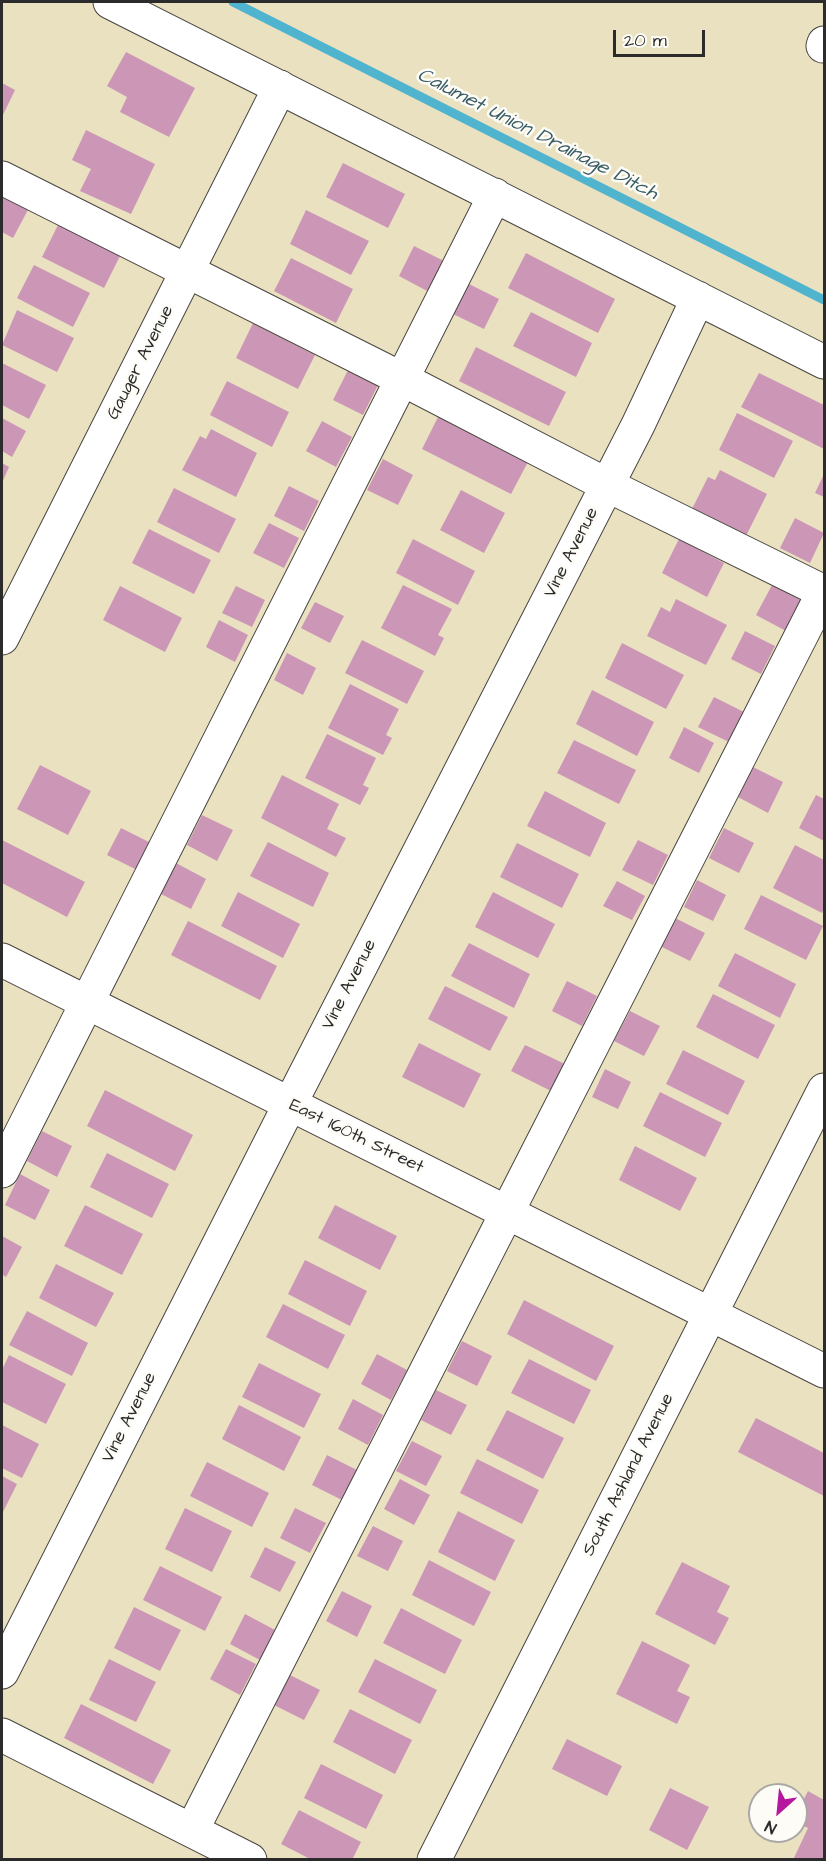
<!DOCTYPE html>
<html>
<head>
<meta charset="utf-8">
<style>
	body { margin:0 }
	#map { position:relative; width:826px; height:1861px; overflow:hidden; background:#eae1c0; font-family:"Architects Daughter",sans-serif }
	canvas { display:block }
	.frame { position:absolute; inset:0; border:3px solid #2b2b2b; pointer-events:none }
	.north { position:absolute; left:748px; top:1783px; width:60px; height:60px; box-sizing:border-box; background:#fdfcf7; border:2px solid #a9a8a5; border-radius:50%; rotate:207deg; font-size:16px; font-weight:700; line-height:24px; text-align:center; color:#2b2b2b }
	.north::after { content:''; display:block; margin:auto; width:21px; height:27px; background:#b5179e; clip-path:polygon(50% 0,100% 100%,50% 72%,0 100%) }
	.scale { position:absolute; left:613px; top:30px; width:92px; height:27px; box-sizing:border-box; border:3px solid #2b2b2b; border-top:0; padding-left:8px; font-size:18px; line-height:21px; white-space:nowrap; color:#2b2b2b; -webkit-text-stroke:4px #fdfcf7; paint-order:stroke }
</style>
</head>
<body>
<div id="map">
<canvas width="826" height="1861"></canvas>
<div class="frame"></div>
<div class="north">N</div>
<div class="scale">20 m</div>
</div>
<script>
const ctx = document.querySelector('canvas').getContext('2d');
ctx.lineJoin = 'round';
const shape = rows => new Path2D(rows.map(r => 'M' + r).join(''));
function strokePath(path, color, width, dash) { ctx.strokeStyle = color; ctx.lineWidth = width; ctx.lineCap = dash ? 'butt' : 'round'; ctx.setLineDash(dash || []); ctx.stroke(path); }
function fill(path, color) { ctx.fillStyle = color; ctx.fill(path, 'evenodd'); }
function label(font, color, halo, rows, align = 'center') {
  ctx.font = font + ' "Architects Daughter",sans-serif'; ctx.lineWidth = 5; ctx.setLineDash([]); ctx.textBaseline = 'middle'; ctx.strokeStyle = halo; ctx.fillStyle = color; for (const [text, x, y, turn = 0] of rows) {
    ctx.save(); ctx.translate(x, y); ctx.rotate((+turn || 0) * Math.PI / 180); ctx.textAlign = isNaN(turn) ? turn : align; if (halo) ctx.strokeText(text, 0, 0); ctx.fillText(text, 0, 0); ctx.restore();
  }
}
strokePath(shape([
	[233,2,824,300]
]), '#50b4cf', 9);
fill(shape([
	[126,52,195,88,169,137,120,112,127,97,107,86],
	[2,83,15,90,2,117],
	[86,130,155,164,131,214,80,191,91,169,72,160],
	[343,163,405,194,388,228,326,197],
	[2,194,29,208,13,238,2,232],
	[306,210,369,241,351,275,290,244],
	[59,223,121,254,104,288,42,257],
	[414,246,444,261,429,292,399,276],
	[526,253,615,299,598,333,508,288],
	[291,258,353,289,336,323,274,291],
	[34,265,90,293,73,327,17,298],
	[469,284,499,299,484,329,453,314],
	[17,310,74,338,57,372,2,345],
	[531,312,592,343,576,377,513,346],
	[253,323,315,355,298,389,236,358],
	[476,347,566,392,549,426,459,381],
	[2,363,46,385,29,419,2,405],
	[348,370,378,385,363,415,333,400],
	[759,373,824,405,824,449,741,407],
	[227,381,289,412,272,447,210,415],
	[737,413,793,441,774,478,719,450],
	[439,415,529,460,511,494,422,449],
	[2,418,26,431,12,457,2,451],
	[322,421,352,437,336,467,306,451],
	[211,429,257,453,236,497,182,470,200,436,206,439],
	[383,459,413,475,398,505,367,490],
	[2,463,9,467,2,483],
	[720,470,767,494,746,536,692,509,708,477,715,480],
	[824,474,824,497,815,493],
	[289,486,319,501,304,531,274,516],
	[174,488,236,519,219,553,157,522],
	[461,490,505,513,484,553,440,530],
	[795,518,824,533,810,563,780,548],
	[269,523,299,538,284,568,253,553],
	[149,529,211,560,194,594,132,563],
	[413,539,475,571,458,605,396,573],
	[679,539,724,563,707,597,662,573],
	[403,585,452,609,438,635,444,638,435,656,381,628],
	[772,585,802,601,786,631,756,615],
	[120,586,182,618,165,652,103,620],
	[236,586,265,600,252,627,222,613],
	[676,599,727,625,706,665,647,636,661,607,670,612],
	[315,602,344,616,330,643,301,628],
	[219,620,248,635,235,662,206,647],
	[745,631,775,646,761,674,731,659],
	[362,640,424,671,407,704,345,673],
	[622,643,684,675,666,709,605,678],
	[287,653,316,668,303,695,274,680],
	[350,684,399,709,386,735,392,738,383,755,328,728],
	[592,690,654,722,637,756,576,724],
	[714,697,744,712,729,742,698,727],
	[684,727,714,743,699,773,669,758],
	[327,734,376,758,363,785,369,788,360,805,305,778],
	[574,740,636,770,619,804,557,773],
	[40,765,91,791,68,835,17,809],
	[753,767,783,782,768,813,738,797],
	[282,775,339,804,327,829,346,838,336,857,261,818],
	[545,791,606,823,590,857,527,826],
	[816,795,824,799,824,841,799,828],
	[202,815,233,830,217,861,187,845],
	[121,828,151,843,137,870,107,855],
	[724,828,754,843,739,873,709,858],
	[2,840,85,882,67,917,2,883],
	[638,840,668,855,653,885,622,870],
	[268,842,329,873,313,907,250,876],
	[517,843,579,874,562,908,500,877],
	[795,845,824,860,824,908,822,913,773,888],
	[176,863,206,879,191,909,161,894],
	[697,880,726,895,713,921,684,907],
	[617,881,645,896,632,920,603,906],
	[238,892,300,924,283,958,221,926],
	[493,892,555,924,538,958,475,927],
	[761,895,823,926,806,960,744,929],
	[675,918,705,933,690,961,660,946],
	[188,921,277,966,260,1000,171,955],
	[469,943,530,974,514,1008,451,976],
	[735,953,796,984,780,1018,718,986],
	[567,981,597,996,582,1026,552,1011],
	[445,986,508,1017,490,1051,428,1019],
	[713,994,775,1025,758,1059,696,1027],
	[630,1011,660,1026,644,1056,614,1041],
	[419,1043,481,1074,464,1108,402,1077],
	[525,1045,565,1064,551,1091,511,1071],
	[683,1050,745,1081,728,1115,666,1084],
	[605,1069,631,1082,618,1109,592,1097],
	[105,1090,193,1135,175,1171,87,1126],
	[660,1092,722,1123,705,1157,643,1126],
	[42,1131,72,1146,57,1177,27,1161],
	[635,1146,697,1178,680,1211,619,1180],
	[107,1153,169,1184,152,1218,90,1187],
	[20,1174,50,1190,35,1220,5,1205],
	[85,1205,143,1234,122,1275,64,1246],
	[335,1205,397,1236,380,1270,318,1238],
	[2,1236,22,1247,6,1277,2,1274],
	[305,1260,367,1291,350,1326,288,1294],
	[56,1264,114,1293,96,1327,39,1298],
	[524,1300,614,1346,596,1381,507,1334],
	[283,1304,345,1335,328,1369,266,1337],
	[27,1311,88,1343,72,1376,9,1345],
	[462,1341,492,1356,477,1386,447,1371],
	[377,1354,407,1370,391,1400,361,1384],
	[9,1355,66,1384,46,1424,2,1402,2,1370],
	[529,1359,591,1390,574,1424,511,1393],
	[259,1363,321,1394,304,1428,242,1397],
	[436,1390,467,1405,451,1435,421,1420],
	[353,1399,383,1415,368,1445,338,1429],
	[239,1405,301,1437,284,1471,222,1439],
	[507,1410,564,1438,543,1479,486,1450],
	[756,1418,824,1453,824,1496,738,1452],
	[2,1425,39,1444,22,1478,2,1468],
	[412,1441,442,1456,426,1486,396,1471],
	[327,1455,357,1470,342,1500,312,1485],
	[477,1459,539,1490,522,1524,460,1493],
	[207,1462,269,1493,252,1527,190,1496],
	[2,1476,17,1484,2,1514],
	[400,1479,430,1495,414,1525,384,1509],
	[185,1508,232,1531,212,1572,165,1549],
	[295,1508,326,1523,310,1553,280,1538],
	[458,1511,515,1540,495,1581,438,1552],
	[373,1526,403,1541,388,1571,357,1556],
	[265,1547,296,1562,280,1592,250,1577],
	[429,1560,491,1592,474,1626,412,1595],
	[682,1562,730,1586,717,1612,729,1618,715,1645,655,1614],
	[160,1566,222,1597,205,1631,143,1600],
	[342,1591,372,1606,357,1637,326,1621],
	[134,1607,181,1630,160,1671,114,1648],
	[401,1608,462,1640,445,1674,383,1643],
	[245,1614,275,1630,260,1660,230,1644],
	[642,1641,690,1665,677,1691,690,1697,677,1724,616,1694],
	[226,1649,256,1664,240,1695,210,1679],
	[109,1659,156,1682,136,1722,89,1700],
	[375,1659,437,1690,420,1724,358,1692],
	[290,1675,320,1690,304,1720,274,1705],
	[81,1704,171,1750,153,1784,64,1738],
	[350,1709,412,1740,395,1774,333,1742],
	[567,1739,622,1766,607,1796,552,1769],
	[321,1764,383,1795,366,1829,304,1798],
	[670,1788,709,1807,687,1850,649,1830],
	[808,1791,824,1800,824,1860,793,1860,808,1828,796,1822,796,1815],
	[299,1810,361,1842,352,1860,312,1860,281,1844]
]), '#cc97b7');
const minor = shape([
	[110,2,824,362],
	[823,46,824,43],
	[2,178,402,379,607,485,824,592],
	[2,638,280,87],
	[2,960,824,1371],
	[2,1171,495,195],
	[2,1672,290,1104,638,425,698,298],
	[2,1735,250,1860],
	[192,1830,824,591],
	[434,1860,824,1090]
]);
strokePath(minor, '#484641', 35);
strokePath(minor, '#fff', 33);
label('18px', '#2b2b2b', '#fdfcf7', [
	["Gauger Avenue",141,363,-63],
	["Vine Avenue",572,553,-63],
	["Vine Avenue",350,985,-63],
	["East 160th Street",356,1137,26],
	["Vine Avenue",130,1418,-63],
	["South Ashland Avenue",629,1475,-63]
]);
label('italic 20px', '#385b64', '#fdfcf7', [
	["Calumet Union Drainage Ditch",537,135,27]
]);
</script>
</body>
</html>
